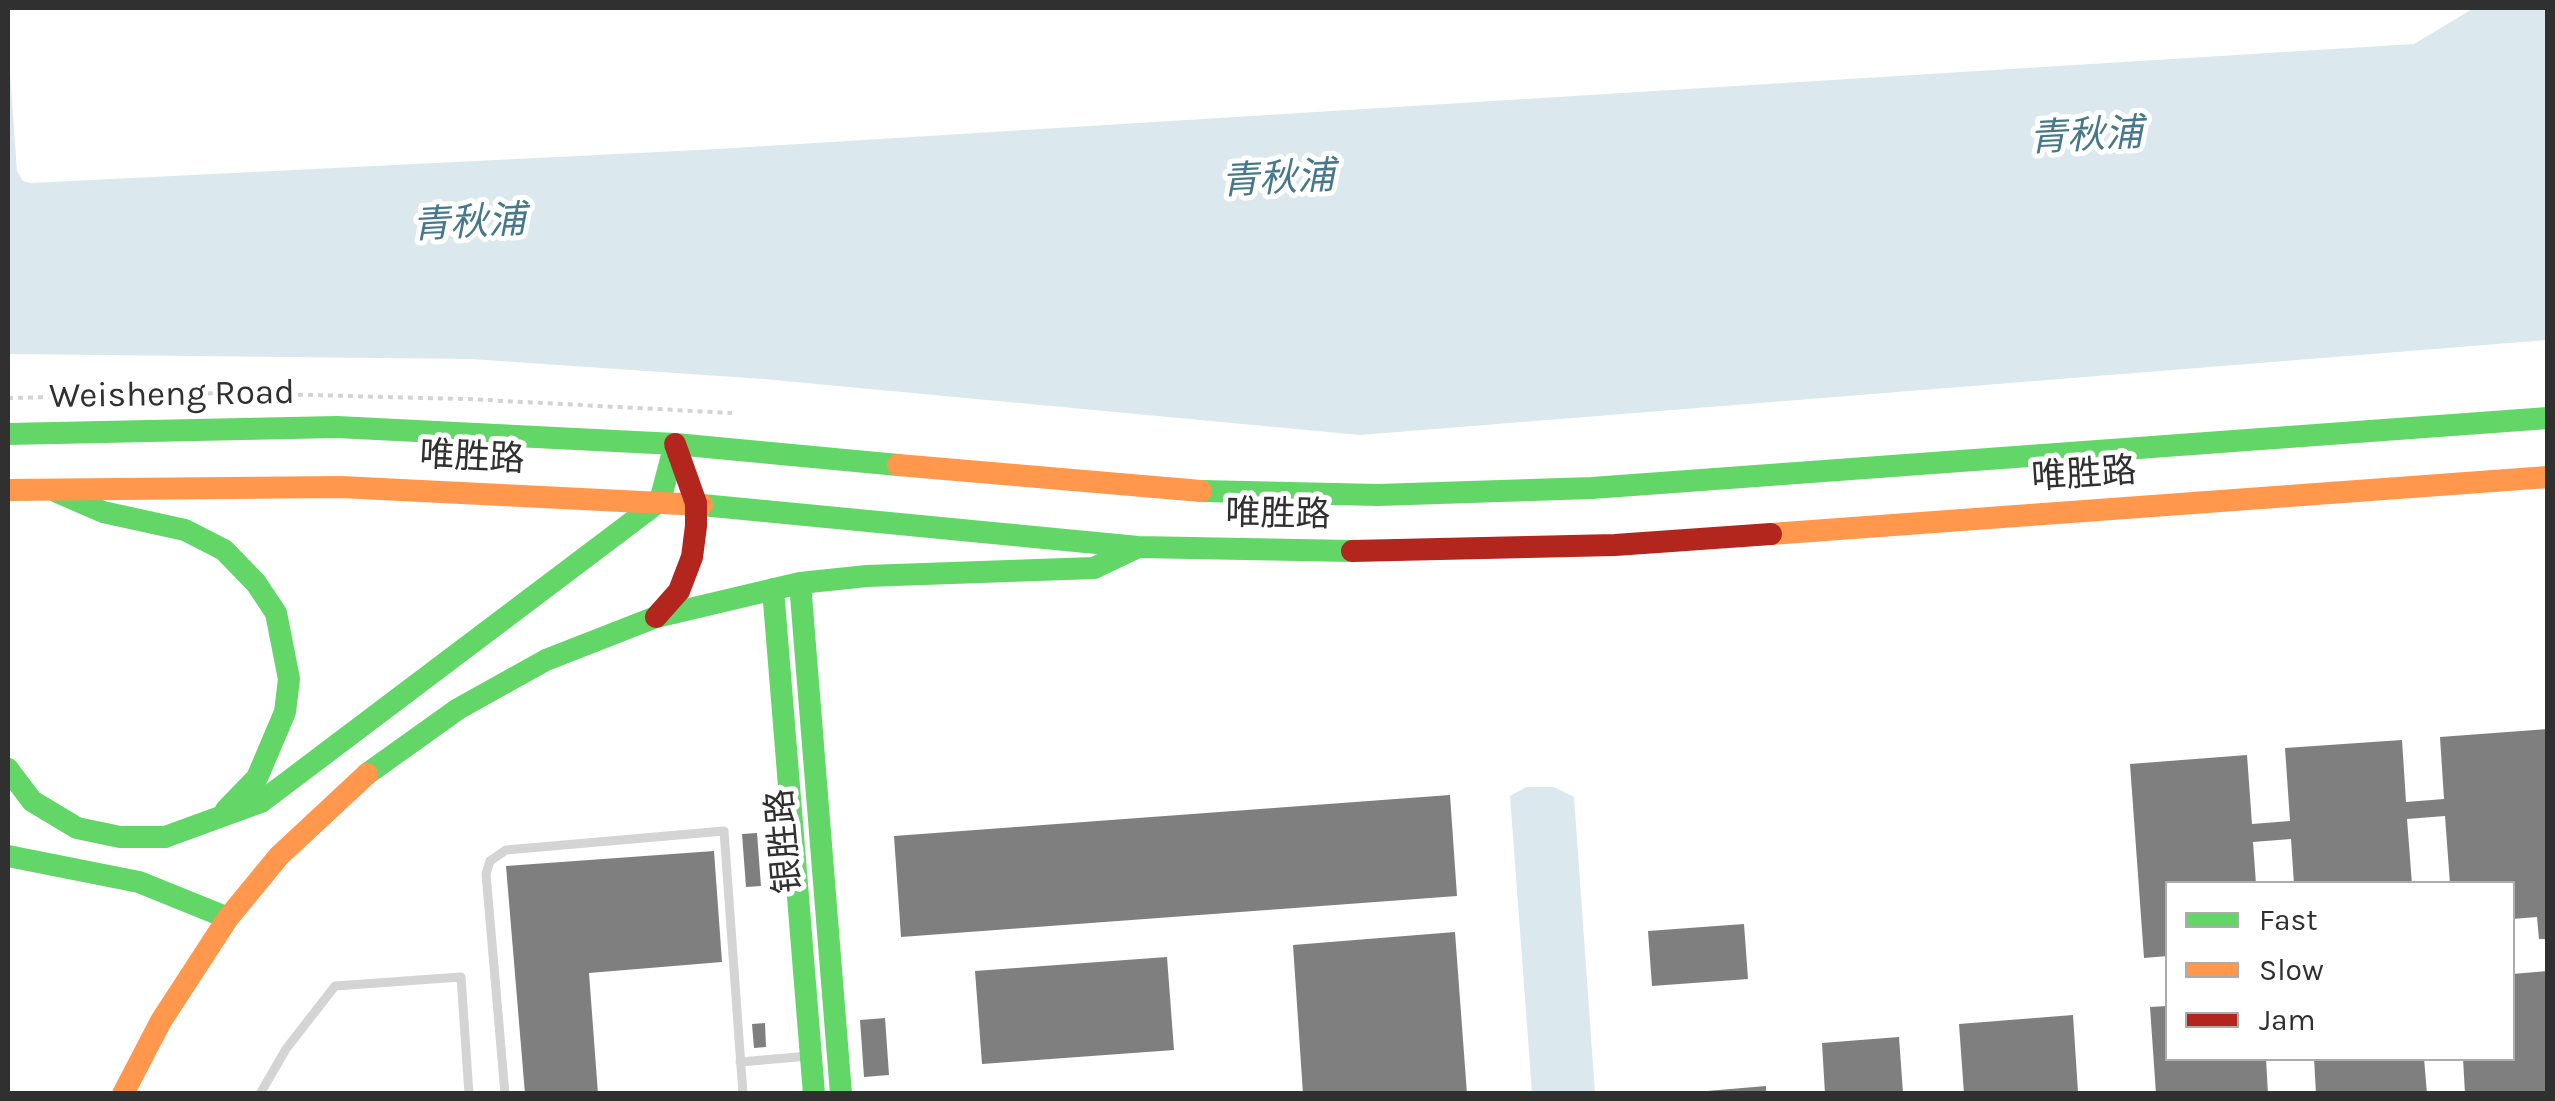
<!DOCTYPE html>
<html>
<head>
<meta charset="utf-8">
<style>
	body { margin:0 }
	#map { position:relative; width:2555px; height:1101px; overflow:hidden; background:#fff; font-family:Karla,sans-serif }
	canvas { display:block }
	.frame { position:absolute; inset:0; border:10px solid #303030; pointer-events:none }
	.legend { position:absolute; left:2165px; top:881px; width:350px; height:180px; box-sizing:border-box; background:#fff; border:2px solid #acacac; margin:0; padding:12px 18px; list-style:none; font-size:30px; color:#303030 }
	.legend li { display:flex; align-items:center; gap:20px; height:50px }
	.legend b { width:50px; border:2px solid #acacac }
</style>
</head>
<body>
<div id="map">
<canvas width="2555" height="1101"></canvas>
<div class="frame"></div>
<ul class="legend">
<li><b style="height:12px;background:#63d668"></b>Fast</li>
<li><b style="height:12px;background:#ff974d"></b>Slow</li>
<li><b style="height:12px;background:#b3261e"></b>Jam</li>
</ul>
</div>
<script>
const ctx = document.querySelector('canvas').getContext('2d');
ctx.lineJoin = 'round';
function fill(path, color) { ctx.fillStyle = color; ctx.fill(path, 'evenodd'); }
const shape = rows => new Path2D(rows.map(r => 'M' + r).join(''));
function strokePath(path, color, width, dash) { ctx.strokeStyle = color; ctx.lineWidth = width; ctx.lineCap = dash ? 'butt' : 'round'; ctx.setLineDash(dash || []); ctx.stroke(path); }
function label(font, color, halo, rows, align = 'center') {
  ctx.font = font + ' Karla,"Noto Sans SC",sans-serif'; ctx.lineWidth = 10; ctx.setLineDash([]); ctx.textBaseline = 'middle'; ctx.strokeStyle = halo; ctx.fillStyle = color; for (const [text, x, y, turn = 0] of rows) {
    ctx.save(); ctx.translate(x, y); ctx.rotate((+turn || 0) * Math.PI / 180); ctx.textAlign = isNaN(turn) ? turn : align; if (halo) ctx.strokeText(text, 0, 0); ctx.fillText(text, 0, 0); ctx.restore();
  }
}
fill(shape([
	[2474,8,2547,8,2547,340,1360,435,763,379,471,359,8,354,8,45,17,171,23,181,31,183,718,149,2414,44],
	[1526,787,1554,787,1574,797,1595,1093,1532,1093,1510,796]
]), '#dbe9ee');
fill(shape([
	[2548,729,2548,939,2539,939,2537,917,2512,919,2512,884,2450,884,2445,816,2407,819,2412,884,2294,884,2291,839,2253,842,2256,884,2168,884,2168,956,2144,958,2130,764,2247,755,2252,824,2290,821,2285,748,2402,740,2406,802,2444,799,2440,737],
	[1450,795,1457,896,901,937,894,836],
	[757,833,761,886,746,887,742,834],
	[714,851,722,962,589,973,598,1094,525,1094,506,866],
	[1744,924,1748,979,1652,986,1648,931],
	[1455,932,1467,1094,1303,1094,1293,945],
	[1167,957,1174,1050,982,1064,975,971],
	[2548,971,2548,1094,2465,1094,2463,1058,2512,1058,2512,974],
	[2168,1006,2168,1058,2266,1058,2268,1094,2156,1094,2150,1007],
	[2073,1015,2078,1092,1964,1094,1959,1024],
	[885,1018,889,1075,864,1077,860,1020],
	[765,1023,766,1047,754,1048,752,1024],
	[1899,1037,1903,1093,1825,1094,1822,1043],
	[2314,1058,2424,1058,2427,1094,2316,1094],
	[1766,1086,1766,1094,1707,1094,1707,1091]
]), '#7f7f7f');
strokePath(shape([
	[8,398,229,393,467,399,732,413]
]), '#d3d3d3', 4, [5, 5]);
strokePath(shape([
	[740,1062,809,1056],
	[260,1094,286,1049,335,986,461,977,469,1094],
	[505,1094,486,874,490,861,506,850,724,831,743,1094]
]), '#d4d4d4', 9);
strokePath(shape([
	[8,434,337,427,675,444,898,465],
	[1201,491,1378,495,1592,488,2548,418],
	[57,492,103,512,185,530,224,550,256,583,276,613,289,679,285,712,257,778,226,810],
	[702,505,1138,547,1352,551],
	[800,583,841,1094],
	[773,589,814,1094],
	[367,774,458,709,546,660,656,617,800,583,867,576,1094,568,1138,547],
	[165,837,261,802,660,501,675,444],
	[8,856,139,882,228,918]
]), '#63d668', 22);
strokePath(shape([
	[898,465,1201,491],
	[8,490,341,487,702,505],
	[1771,534,2548,477],
	[123,1094,161,1021,228,918,279,856,367,774]
]), '#ff974d', 22);
strokePath(shape([
	[1352,551,1615,545,1771,534],
	[656,617,679,591,692,557,696,526,696,503,675,444]
]), '#b3261e', 22);
strokePath(shape([
	[8,769,32,801,77,828,120,837,165,837]
]), '#63d668', 22);
label('35px', '#303030', '#fff', [
	["Weisheng Road",172,395,-1],
	["唯胜路",472,458,3],
	["唯胜路",2084,475,-4],
	["唯胜路",1278,515,1],
	["银胜路",785,841,-95]
]);
label('italic 38px', '#46788a', '#fff', [
	["青秋浦",2086,137,-3],
	["青秋浦",1278,180,-3],
	["青秋浦",469,224,-3]
]);
</script>
</body>
</html>
